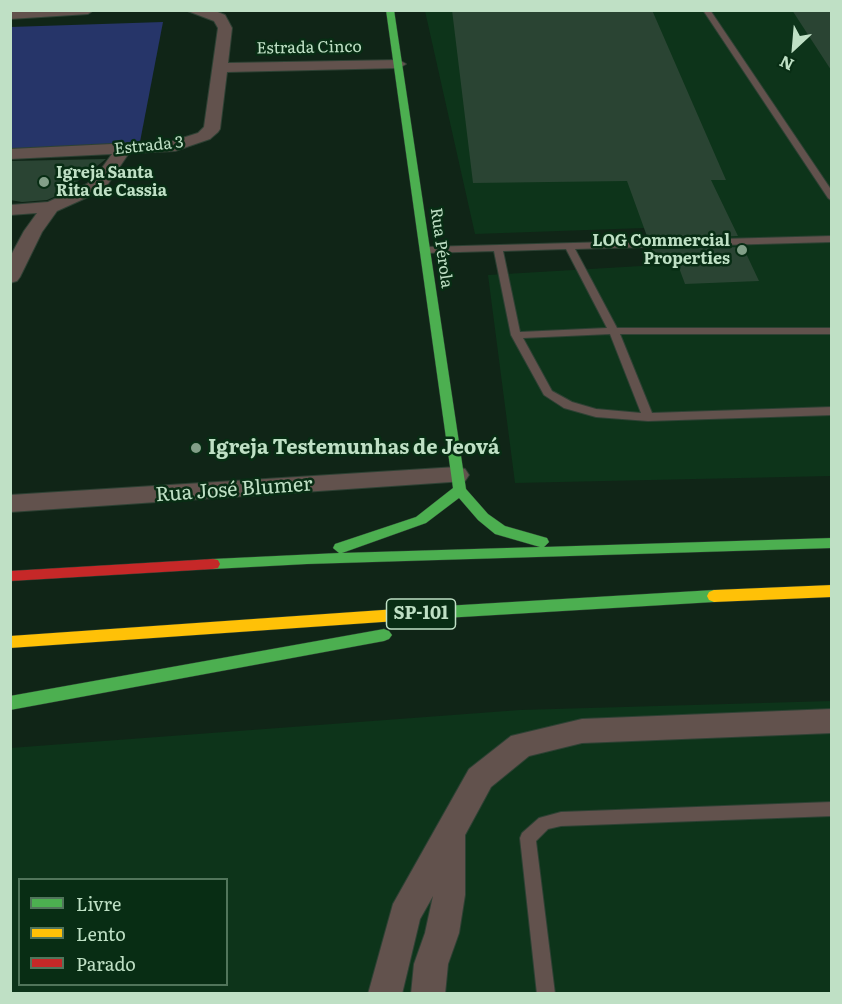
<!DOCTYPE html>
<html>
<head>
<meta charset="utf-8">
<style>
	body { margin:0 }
	#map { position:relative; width:842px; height:1004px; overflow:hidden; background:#102517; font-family:Literata,serif }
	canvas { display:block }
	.frame { position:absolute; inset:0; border:12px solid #bfe0c5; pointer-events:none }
	.legend { position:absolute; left:18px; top:878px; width:210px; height:108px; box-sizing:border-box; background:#082d14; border:2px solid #51755b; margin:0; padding:8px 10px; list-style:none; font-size:18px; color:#bfe0c5 }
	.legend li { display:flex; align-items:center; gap:12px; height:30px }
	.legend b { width:30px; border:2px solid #51755b }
	.north { position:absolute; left:764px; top:18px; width:60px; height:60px; -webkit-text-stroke:4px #082d14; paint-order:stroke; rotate:206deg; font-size:16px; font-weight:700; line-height:24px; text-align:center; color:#bfe0c5 }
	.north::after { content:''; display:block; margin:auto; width:21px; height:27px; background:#bfe0c5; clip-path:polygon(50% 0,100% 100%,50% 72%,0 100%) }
</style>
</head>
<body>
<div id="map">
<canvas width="842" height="1004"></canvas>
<div class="frame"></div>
<ul class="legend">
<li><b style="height:8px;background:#4caf50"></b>Livre</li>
<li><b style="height:8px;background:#ffc107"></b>Lento</li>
<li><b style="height:8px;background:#c62828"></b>Parado</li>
</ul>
<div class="north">N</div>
</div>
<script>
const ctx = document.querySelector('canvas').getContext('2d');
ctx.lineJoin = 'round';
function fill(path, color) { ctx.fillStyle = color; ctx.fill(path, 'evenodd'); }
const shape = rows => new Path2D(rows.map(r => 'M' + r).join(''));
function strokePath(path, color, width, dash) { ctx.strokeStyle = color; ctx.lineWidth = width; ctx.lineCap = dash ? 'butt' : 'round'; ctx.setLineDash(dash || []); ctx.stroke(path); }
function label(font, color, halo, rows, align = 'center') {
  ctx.font = font + ' Literata,serif'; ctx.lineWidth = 5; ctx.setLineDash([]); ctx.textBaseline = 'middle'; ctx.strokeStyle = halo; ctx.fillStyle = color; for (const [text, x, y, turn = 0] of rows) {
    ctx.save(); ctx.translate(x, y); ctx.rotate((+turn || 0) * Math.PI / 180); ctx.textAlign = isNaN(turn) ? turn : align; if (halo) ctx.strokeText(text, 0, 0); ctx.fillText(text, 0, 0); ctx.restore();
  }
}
fill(shape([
	[425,11,831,11,831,476,515,483,488,275,658,265,644,228,475,234],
	[831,701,831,993,11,993,10,748,520,710],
	[20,880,226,880,226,984,20,984]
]), '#0d341a');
fill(shape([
	[163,22,139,147,11,152,10,27]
]), '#263569');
fill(shape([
	[452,10,652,10,726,180,711,180,738,236,648,239,627,181,473,183],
	[792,10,831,10,831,70],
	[106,159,63,193,47,200,22,202,10,200,10,161],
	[743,247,759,281,685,284,678,265,658,265,652,249]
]), '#2a4433');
const lane = shape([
	[703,10,710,10,832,191,832,201,828,198,703,10],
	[832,236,832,242,575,249,617,328,832,328,832,334,620,334,652,413,832,407,832,415,648,421,596,417,564,408,544,395,511,335,494,251,425,253,420,250,425,247,832,236],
	[566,249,607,328,520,332,503,251,566,249],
	[610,334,641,413,596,409,572,402,552,391,523,338,610,334],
	[832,802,832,816,561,826,548,829,536,841,555,994,537,994,520,838,522,833,539,818,561,812,832,802]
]);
const street = shape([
	[94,10,88,14,10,19,10,11,94,10],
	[185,10,213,10,225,15,232,28,228,63,399,60,406,64,399,68,227,72,220,129,218,132,210,139,175,151,129,153,108,184,99,192,57,211,42,232,20,277,17,281,10,283,10,257,24,231,37,213,10,215,10,205,48,202,87,184,96,176,112,154,10,159,10,149,173,141,198,133,204,127,218,28,214,21,185,10],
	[457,467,465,469,469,475,465,481,10,512,10,495,457,467],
	[832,709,832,733,582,743,529,756,491,787,465,835,465,895,459,933,448,964,445,994,411,994,414,964,425,933,433,896,420,919,402,994,368,994,393,904,469,769,511,736,582,719,832,709]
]);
const fast = shape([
	[386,10,394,10,466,489,488,514,505,526,547,538,549,542,544,547,832,538,832,548,307,564,213,569,208,568,206,564,208,560,213,559,339,553,333,548,335,544,416,517,453,488,386,10],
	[459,498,478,520,495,534,540,547,342,553,426,523,459,498],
	[714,590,719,592,721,596,719,600,714,602,411,620,406,618,404,614,406,610,411,608,714,590],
	[384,629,389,631,392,635,389,639,384,641,10,710,10,696,384,629]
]);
const slow = shape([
	[832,585,832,597,714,602,709,600,707,596,709,592,714,590,832,585],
	[411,608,416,610,418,614,416,618,411,620,10,648,10,636,411,608]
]);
const jam = shape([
	[213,559,218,560,220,564,218,568,213,569,10,581,10,571,213,559]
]);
strokePath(lane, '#2e4134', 2);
strokePath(street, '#2e4134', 2);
strokePath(fast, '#2e4134', 1);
strokePath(slow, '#2e4134', 1);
strokePath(jam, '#2e4134', 1);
fill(lane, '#62524d');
fill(street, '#62524d');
fill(fast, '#4caf50');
fill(slow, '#ffc107');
fill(jam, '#c62828');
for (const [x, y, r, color] of [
	[44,182,6,"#829f88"],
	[742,250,6,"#829f88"],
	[196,448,6,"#829f88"]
]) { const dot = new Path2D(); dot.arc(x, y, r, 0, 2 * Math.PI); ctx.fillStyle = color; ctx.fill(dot); strokePath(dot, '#082d14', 2); }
label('16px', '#bfe0c5', '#082d14', [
	["Estrada Cinco",309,48,-1],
	["Estrada 3",149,146,-6],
	["Rua Pérola",441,248,82]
]);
label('bold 16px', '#bfe0c5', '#082d14', [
	["Igreja Santa",56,173],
	["Rita de Cassia",56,191],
	["LOG Commercial",730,241,"right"],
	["Properties",730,259,"right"]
], 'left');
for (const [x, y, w] of [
	[421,614,69]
]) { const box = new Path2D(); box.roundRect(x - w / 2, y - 15, w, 30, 4.5); ctx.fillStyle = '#082d14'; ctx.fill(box); strokePath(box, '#bfe0c5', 1.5); }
label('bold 18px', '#bfe0c5', null, [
	["SP-101",421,614]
]);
label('bold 20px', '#bfe0c5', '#082d14', [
	["Igreja Testemunhas de Jeová",208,448]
], 'left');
label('20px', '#bfe0c5', '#082d14', [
	["Rua José Blumer",234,490,-4]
]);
</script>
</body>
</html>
